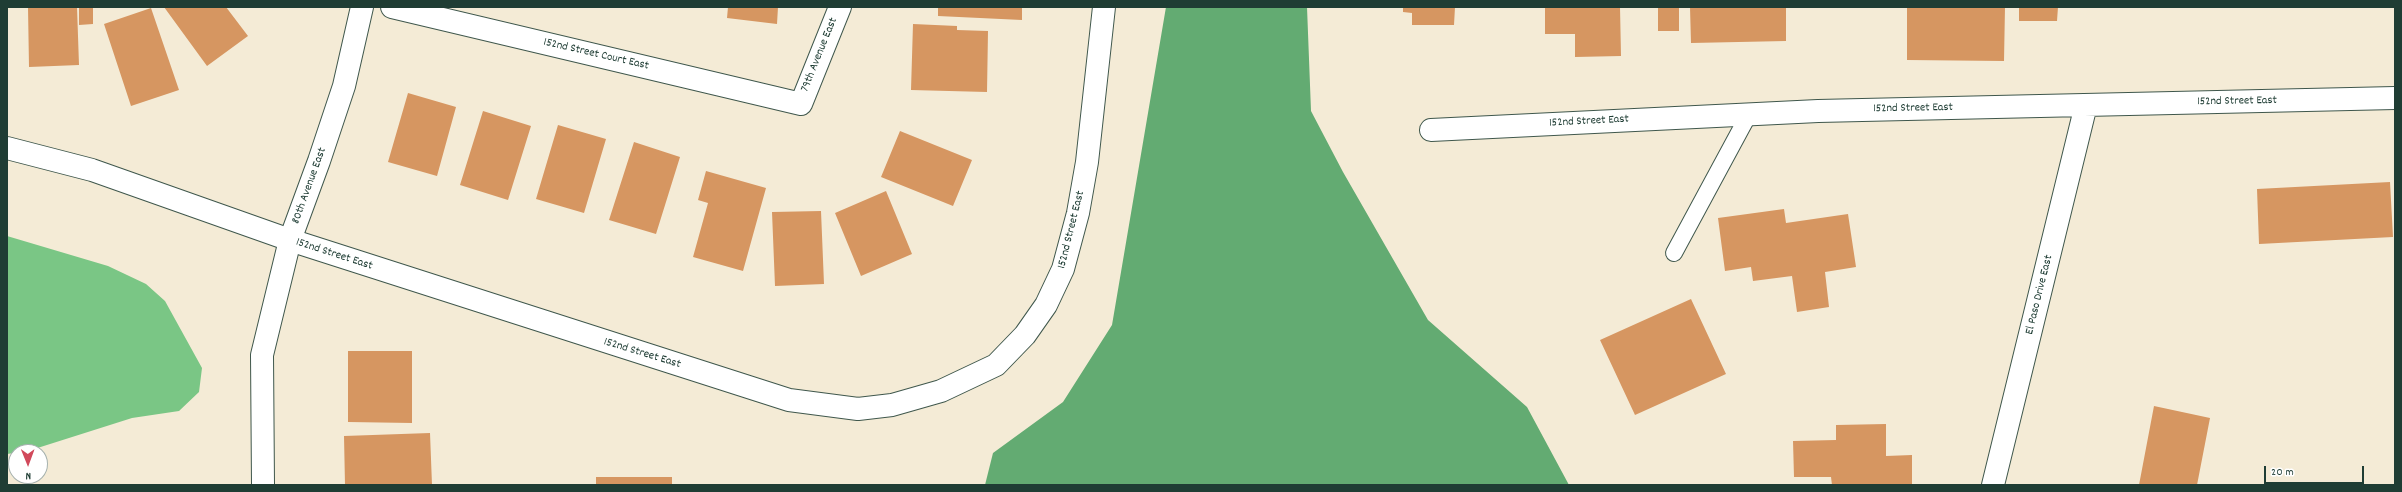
<!DOCTYPE html>
<html>
<head>
<meta charset="utf-8">
<style>
	body { margin:0 }
	#map { position:relative; width:2402px; height:492px; overflow:hidden; background:#f4ebd6; font-family:Dekko,sans-serif }
	canvas { display:block }
	.frame { position:absolute; inset:0; border:8px solid #1f3d34; pointer-events:none }
	.north { position:absolute; left:8px; top:444px; width:40px; height:40px; box-sizing:border-box; background:#fff; border:1px solid #a5b1ae; border-radius:50%; rotate:179deg; font-size:11px; font-weight:700; line-height:16px; text-align:center; color:#1f3d34 }
	.north::after { content:''; display:block; margin:auto; width:14px; height:18px; background:#d1495b; clip-path:polygon(50% 0,100% 100%,50% 72%,0 100%) }
	.scale { position:absolute; left:2264px; top:466px; width:100px; height:18px; box-sizing:border-box; border:2px solid #1f3d34; border-top:0; padding-left:5px; font-size:12px; line-height:14px; white-space:nowrap; color:#1f3d34; -webkit-text-stroke:3px #fff; paint-order:stroke }
</style>
</head>
<body>
<div id="map">
<canvas width="2402" height="492"></canvas>
<div class="frame"></div>
<div class="north">N</div>
<div class="scale">20 m</div>
</div>
<script>
const ctx = document.querySelector('canvas').getContext('2d');
ctx.lineJoin = 'round';
function fill(path, color) { ctx.fillStyle = color; ctx.fill(path, 'evenodd'); }
const shape = rows => new Path2D(rows.map(r => 'M' + r).join(''));
function strokePath(path, color, width, dash) { ctx.strokeStyle = color; ctx.lineWidth = width; ctx.lineCap = dash ? 'butt' : 'round'; ctx.setLineDash(dash || []); ctx.stroke(path); }
function label(font, color, halo, rows, align = 'center') {
  ctx.font = font + ' Dekko,sans-serif'; ctx.lineWidth = 4; ctx.setLineDash([]); ctx.textBaseline = 'middle'; ctx.strokeStyle = halo; ctx.fillStyle = color; for (const [text, x, y, turn = 0] of rows) {
    ctx.save(); ctx.translate(x, y); ctx.rotate((+turn || 0) * Math.PI / 180); ctx.textAlign = isNaN(turn) ? turn : align; if (halo) ctx.strokeText(text, 0, 0); ctx.fillText(text, 0, 0); ctx.restore();
  }
}
fill(shape([
	[7,236,108,266,146,284,165,301,202,368,199,392,179,411,132,418,28,451,7,454]
]), '#7ac685');
fill(shape([
	[1166,7,1307,7,1311,111,1343,172,1428,320,1527,407,1569,485,985,485,993,453,1063,402,1112,325]
]), '#63ab72');
fill(shape([
	[28,7,77,7,79,65,29,67],
	[79,7,93,7,93,24,79,25],
	[164,7,226,7,248,36,207,66],
	[728,7,778,7,777,24,727,18],
	[938,7,1022,7,1022,20,938,16],
	[1403,7,1455,7,1454,25,1412,25,1412,13,1403,12],
	[1545,7,1620,7,1621,56,1575,57,1575,34,1545,34],
	[1658,7,1679,7,1679,31,1658,31],
	[1690,7,1786,7,1786,41,1691,43],
	[1907,7,2005,7,2004,61,1907,60],
	[2019,7,2058,7,2057,21,2019,21],
	[151,8,179,90,131,106,104,24],
	[913,24,957,26,957,30,988,31,987,92,911,90],
	[408,93,456,107,437,176,388,162],
	[483,111,531,126,508,200,460,185],
	[558,125,606,139,584,213,536,199],
	[900,131,972,160,953,206,881,177],
	[634,142,680,157,656,234,609,220],
	[706,171,766,188,743,271,693,257,708,203,698,200],
	[2390,182,2393,237,2259,244,2257,189],
	[886,191,912,254,861,276,835,213],
	[1784,209,1786,223,1848,214,1856,267,1825,272,1829,307,1797,312,1792,276,1753,281,1751,267,1725,271,1718,218],
	[821,211,824,284,775,286,772,212],
	[1691,299,1726,374,1635,415,1600,340],
	[348,351,412,351,412,423,348,422],
	[2154,406,2210,418,2197,485,2139,485],
	[1886,424,1886,456,1912,455,1912,485,1832,485,1831,477,1794,477,1793,441,1836,440,1836,425],
	[430,433,432,485,345,485,344,436],
	[596,477,672,477,672,485,596,485]
]), '#d69661');
const service = shape([
	[1674,253,1749,114]
]);
const minor = shape([
	[392,7,801,104,840,7],
	[1431,130,1818,111,2395,98],
	[263,485,262,355,290,240,319,161,344,86,362,7],
	[1993,485,2086,105]
]);
const tertiary = shape([
	[7,148,92,170,290,240,789,400,858,409,892,405,941,391,996,365,1025,335,1046,305,1063,269,1078,213,1087,162,1104,7]
]);
strokePath(service, '#3f574c', 18);
strokePath(minor, '#3f574c', 24);
strokePath(tertiary, '#3f574c', 24);
strokePath(service, '#fff', 16);
strokePath(minor, '#fff', 22);
strokePath(tertiary, '#fff', 22);
label('12px', '#1f3d34', '#fff', [
	["152nd Street Court East",596,55,13],
	["79th Avenue East",820,55,-68],
	["152nd Street East",2237,102,-1],
	["152nd Street East",1913,109,-1],
	["152nd Street East",1589,122,-3],
	["80th Avenue East",310,186,-70],
	["152nd Street East",1072,230,-76],
	["152nd Street East",334,255,18],
	["El Paso Drive East",2040,295,-76],
	["152nd Street East",642,354,17]
]);
</script>
</body>
</html>
